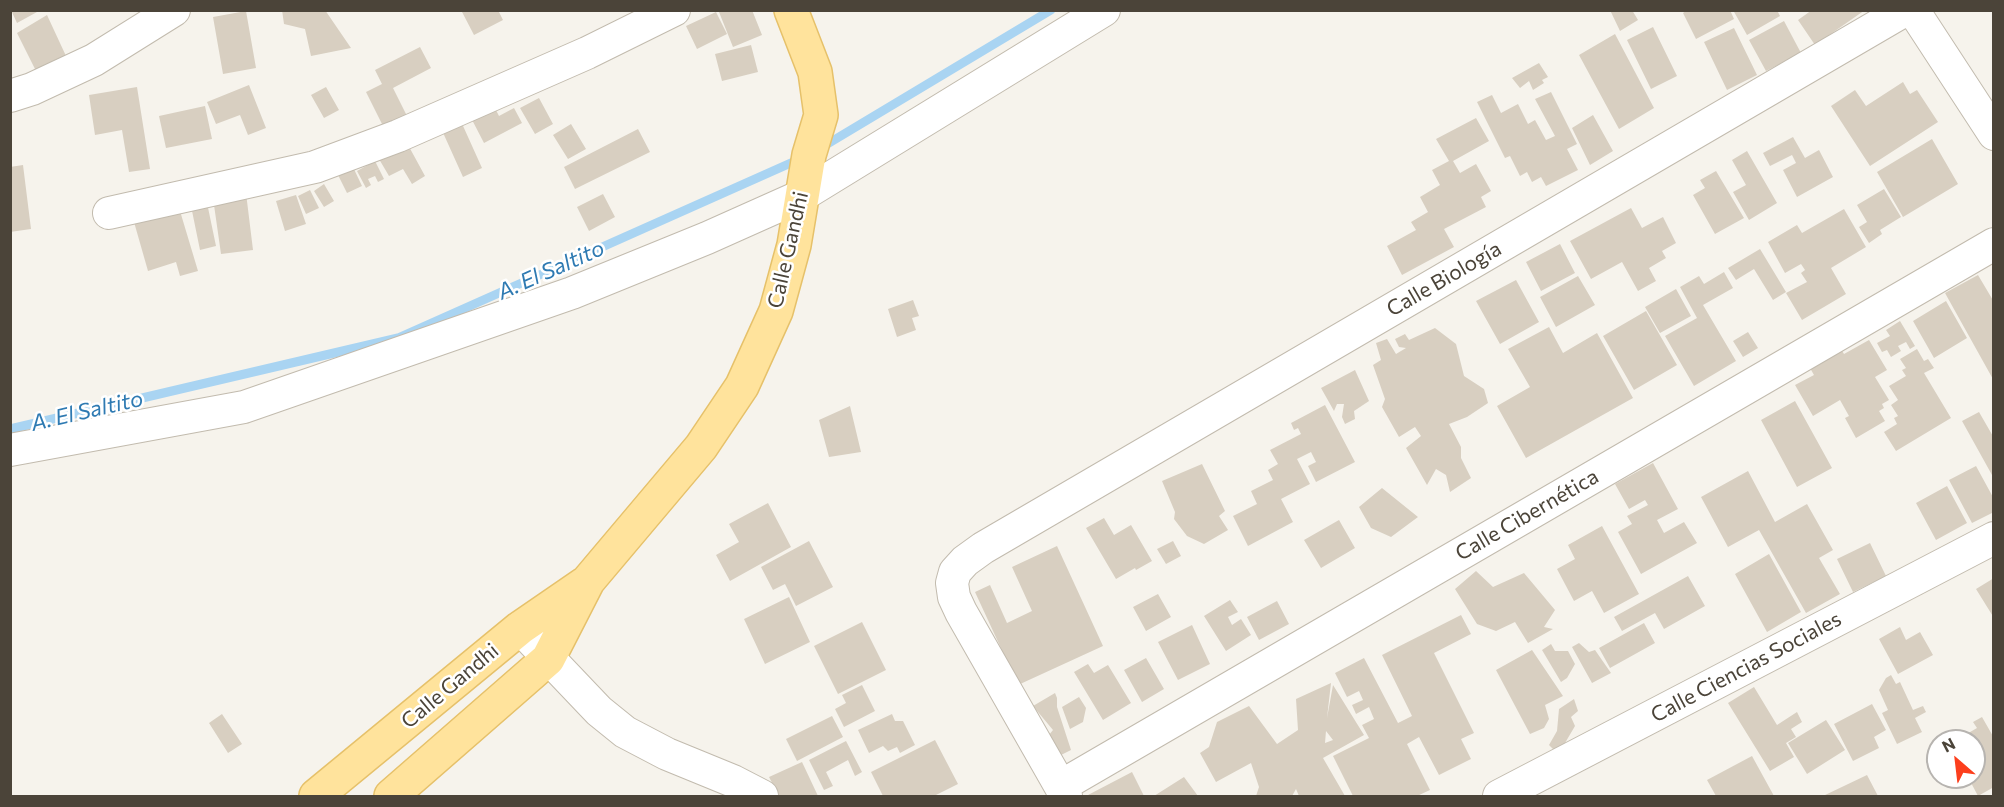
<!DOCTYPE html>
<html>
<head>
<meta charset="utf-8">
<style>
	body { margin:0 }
	#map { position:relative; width:2004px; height:807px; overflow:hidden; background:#f6f3ec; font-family:Commissioner,sans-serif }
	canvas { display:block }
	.frame { position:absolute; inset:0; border:12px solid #4b4439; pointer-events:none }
	.north { position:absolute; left:1926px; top:729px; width:60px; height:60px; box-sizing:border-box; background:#fff; border:2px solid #b7b4b0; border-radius:50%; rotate:332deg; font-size:16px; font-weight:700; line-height:24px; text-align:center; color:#4b4439 }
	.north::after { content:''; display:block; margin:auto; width:21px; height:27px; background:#fc3f1d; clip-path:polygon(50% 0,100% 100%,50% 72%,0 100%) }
</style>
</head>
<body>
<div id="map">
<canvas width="2004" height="807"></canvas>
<div class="frame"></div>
<div class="north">N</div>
</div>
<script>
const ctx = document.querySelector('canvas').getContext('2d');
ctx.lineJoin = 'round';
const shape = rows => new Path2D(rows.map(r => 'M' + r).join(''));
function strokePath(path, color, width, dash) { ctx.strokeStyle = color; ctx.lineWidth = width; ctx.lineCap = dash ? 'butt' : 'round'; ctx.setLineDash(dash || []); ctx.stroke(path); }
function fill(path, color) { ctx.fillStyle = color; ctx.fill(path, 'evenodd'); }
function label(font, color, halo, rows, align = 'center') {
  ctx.font = font + ' Commissioner,sans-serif'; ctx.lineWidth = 5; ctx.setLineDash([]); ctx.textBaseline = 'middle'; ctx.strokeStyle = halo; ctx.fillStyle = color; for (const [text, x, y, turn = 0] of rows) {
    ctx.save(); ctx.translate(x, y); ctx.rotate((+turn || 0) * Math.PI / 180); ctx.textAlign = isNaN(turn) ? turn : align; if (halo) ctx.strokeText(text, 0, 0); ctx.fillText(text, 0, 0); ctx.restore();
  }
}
strokePath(shape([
	[819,149,1051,10],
	[10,429,398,338,802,158]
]), '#a9d4f2', 9);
fill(shape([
	[11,10,36,10,37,12,17,23],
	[282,10,325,10,351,48,311,56,305,29,284,24],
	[461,10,498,10,503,20,474,35],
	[723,10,752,10,762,35,733,47,719,12],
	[1610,10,1632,10,1638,20,1620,31],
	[1687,10,1730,10,1734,19,1696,39,1683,13],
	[1733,10,1777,10,1780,16,1747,35],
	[1812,10,1865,10,1815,45,1798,20],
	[246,11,256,68,223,74,213,17],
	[716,12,727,34,697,49,686,26],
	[47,15,66,56,36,71,17,33],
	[1784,21,1801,53,1766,71,1749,40],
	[1653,27,1677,76,1651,89,1627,40],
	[1734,28,1757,75,1727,90,1704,42],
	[1615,34,1654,108,1619,129,1579,55],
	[751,45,758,72,722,81,715,54],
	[420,47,431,68,393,88,411,124,388,136,366,92,382,84,375,70],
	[1539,63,1548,77,1542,80,1544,83,1533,90,1529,81,1520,88,1512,78],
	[1903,82,1910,94,1917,90,1938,122,1870,166,1831,106,1855,90,1866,106],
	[249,85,266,128,248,135,240,115,216,124,207,102],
	[137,87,150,169,129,172,122,130,95,135,89,95],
	[326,87,339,110,324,118,311,95],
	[1551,92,1577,144,1567,149,1578,170,1546,186,1541,177,1532,182,1527,172,1520,176,1510,156,1505,158,1477,102,1492,95,1501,113,1518,104,1528,124,1535,120,1546,140,1555,136,1535,99],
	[539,98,553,124,535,134,520,108],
	[492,102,499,116,514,108,522,123,484,143,469,114],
	[205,106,212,139,166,148,159,116],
	[1593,115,1613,151,1590,165,1572,128],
	[459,117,482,168,463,177,440,126],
	[1476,118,1489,141,1453,161,1460,173,1476,164,1491,191,1481,197,1486,207,1444,229,1454,247,1402,275,1387,246,1416,230,1411,222,1428,212,1420,197,1440,185,1432,170,1449,161,1436,139],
	[571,124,586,149,568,159,553,135],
	[638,129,650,152,575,189,564,167],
	[1793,137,1805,158,1819,150,1833,177,1797,197,1783,170,1796,163,1792,155,1770,166,1763,153],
	[1932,139,1958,184,1903,217,1877,172],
	[407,143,425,176,412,184,403,169,389,176,379,159],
	[1747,151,1777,203,1749,220,1733,192,1746,185,1732,160],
	[375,161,384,179,378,182,375,176,368,179,371,185,366,188,357,171],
	[23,165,31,229,10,232,10,167],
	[352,165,362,186,347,193,337,173],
	[1716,171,1744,218,1715,234,1693,195,1705,188,1700,180],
	[324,184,334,201,324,207,314,191],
	[1884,189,1901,217,1880,230,1882,234,1869,243,1859,227,1867,222,1857,205],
	[310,190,319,208,306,214,298,196],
	[246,193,253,250,221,254,213,198],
	[603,194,615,217,589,231,577,207],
	[296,195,306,224,285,231,276,201],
	[206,198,216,246,200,250,190,201],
	[1631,208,1642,228,1663,217,1676,243,1662,251,1666,258,1649,268,1656,281,1638,291,1622,262,1591,279,1570,241],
	[1844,209,1866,247,1831,268,1846,294,1802,320,1786,293,1807,282,1801,273,1805,270,1801,264,1785,273,1768,242,1797,225,1802,233],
	[180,211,198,271,180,276,176,262,148,271,132,215],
	[1560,244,1575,273,1541,291,1526,262],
	[1760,249,1786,292,1773,300,1754,269,1736,280,1728,268],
	[1724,272,1733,288,1703,305,1736,361,1694,386,1665,336,1697,318,1680,287,1699,276,1704,284],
	[1978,275,1994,302,1994,381,1945,293],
	[1578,276,1595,305,1556,327,1540,297],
	[1516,280,1539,322,1500,344,1476,301],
	[1676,289,1691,316,1660,333,1645,307],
	[913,300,919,316,912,318,916,330,897,337,888,309],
	[1946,301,1967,338,1934,358,1913,321],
	[1646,311,1677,365,1634,390,1603,336],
	[1900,321,1915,346,1910,349,1906,342,1898,346,1901,351,1891,357,1887,350,1882,352,1877,343,1890,336,1886,330],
	[1549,327,1563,353,1597,333,1633,398,1526,458,1497,406,1530,387,1508,349],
	[1435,328,1456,344,1464,376,1484,389,1488,403,1467,417,1449,424,1461,447,1461,458,1471,478,1450,492,1446,475,1436,469,1427,485,1406,448,1421,436,1415,427,1399,437,1382,407,1385,399,1373,365,1381,360,1376,343,1387,339,1396,354,1406,348,1399,347,1395,339,1405,334,1409,340],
	[1748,332,1758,348,1743,357,1733,341],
	[1869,340,1887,370,1875,377,1889,400,1882,404,1884,408,1879,411,1885,421,1856,438,1845,418,1849,416,1840,400,1813,416,1795,385,1814,375,1810,368,1841,349,1844,354],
	[1917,349,1924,361,1928,359,1934,368,1924,373,1951,418,1896,451,1884,432,1897,424,1894,418,1898,416,1891,405,1898,400,1889,386,1906,376,1902,370,1906,368,1900,359],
	[1355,370,1369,401,1354,411,1355,419,1345,424,1342,417,1344,404,1337,404,1334,411,1321,388],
	[1795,401,1832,468,1797,487,1761,420],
	[1325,405,1355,462,1316,482,1308,466,1316,462,1311,452,1297,459,1310,484,1281,499,1293,522,1248,546,1233,516,1257,504,1251,491,1273,480,1268,470,1278,464,1270,450,1301,434,1298,428,1294,430,1291,423],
	[850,406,861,452,829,457,819,420],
	[1979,412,1994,438,1994,474,1992,475,1962,421],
	[1653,463,1678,509,1657,520,1664,533,1684,522,1697,543,1641,574,1618,532,1632,524,1627,516,1648,505,1645,500,1629,509,1615,484],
	[1202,464,1225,511,1219,516,1228,530,1204,544,1187,536,1174,519,1175,512,1162,481],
	[1976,466,1994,499,1994,512,1972,523,1949,480],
	[1748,471,1775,522,1807,504,1833,550,1819,558,1840,594,1806,613,1759,530,1728,547,1701,497],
	[1947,486,1967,523,1936,540,1916,503],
	[1382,488,1418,517,1391,537,1371,528,1359,507],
	[768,503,791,547,730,581,716,555,739,542,729,524],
	[1104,518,1114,535,1131,525,1152,561,1136,570,1135,568,1116,579,1086,528],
	[1339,520,1355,548,1321,568,1304,540],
	[1602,526,1639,594,1604,613,1592,591,1574,601,1557,569,1575,559,1568,545],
	[809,541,833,587,796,606,785,584,773,590,761,567],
	[1173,541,1181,556,1166,564,1157,549],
	[1870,543,1886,576,1853,592,1837,559],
	[1057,546,1103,646,1018,685,975,592,990,585,1007,623,1032,611,1012,567],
	[1769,554,1801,612,1767,632,1735,574],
	[1476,571,1493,587,1524,573,1555,610,1544,627,1553,629,1528,643,1515,622,1496,631,1477,624,1455,589],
	[1688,576,1705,606,1664,629,1655,613,1622,631,1614,617],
	[1994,578,1994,618,1976,589],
	[1158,594,1171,617,1146,631,1133,607],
	[789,597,810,642,765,664,744,619],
	[1230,600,1238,612,1228,617,1232,625,1241,619,1251,635,1226,651,1204,616],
	[1277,601,1289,624,1259,640,1247,617],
	[1461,615,1471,634,1434,653,1474,733,1461,739,1471,759,1439,775,1419,737,1407,744,1430,790,1417,796,1353,796,1333,756,1369,738,1362,725,1374,719,1369,707,1356,714,1352,705,1363,700,1359,691,1347,697,1335,673,1364,658,1398,723,1412,716,1382,655],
	[862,622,886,670,838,694,814,646],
	[1644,623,1655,643,1610,668,1599,648],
	[1192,625,1210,664,1178,680,1158,642],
	[1900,627,1906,640,1920,632,1933,655,1898,674,1879,639],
	[1579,643,1589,652,1595,650,1611,673,1592,683,1572,647],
	[1551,644,1555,651,1568,651,1575,664,1567,678,1561,682,1542,650],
	[1532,650,1563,696,1545,705,1549,719,1544,728,1530,734,1496,670],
	[1146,658,1164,689,1142,702,1124,670],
	[1088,664,1094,673,1108,665,1131,703,1103,720,1074,672],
	[1891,675,1896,684,1900,682,1913,710,1923,706,1926,712,1915,718,1922,732,1897,744,1882,713,1888,710,1879,690,1886,678],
	[1331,683,1327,718,1333,685,1364,735,1323,758,1345,796,1299,796,1296,789,1292,796,1256,796,1259,787,1251,763,1216,782,1200,753,1209,747,1217,722,1249,706,1277,744,1298,730,1296,699],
	[1326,731,1333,740,1325,743],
	[862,685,875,711,844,727,835,709,846,703,842,695],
	[1754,687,1777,725,1797,712,1802,722,1791,729,1796,737,1786,743,1794,757,1770,771,1728,703],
	[1055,693,1057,698,1057,707,1071,750,1057,757,1044,741,1053,730,1033,706],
	[1079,697,1086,708,1083,722,1070,729,1062,707],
	[1574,699,1578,711,1571,717,1575,726,1565,743,1555,751,1549,745,1557,731,1559,709],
	[1872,704,1886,730,1874,737,1879,748,1853,761,1834,724],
	[222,714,242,744,228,753,209,723],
	[892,714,895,721,903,721,915,745,900,753,897,747,888,751,883,746,869,753,858,730],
	[832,716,843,737,797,761,786,739],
	[1982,717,1994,738,1994,787,1978,796,1968,777,1974,777,1974,741,1969,741,1965,735,1977,728,1973,722],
	[1826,720,1845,750,1807,774,1788,743],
	[935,740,958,784,934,796,883,796,871,772],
	[846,741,862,772,855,776,848,760,826,772,833,786,824,790,809,760],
	[1752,756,1774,796,1716,796,1707,780],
	[802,762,818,796,779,796,769,777],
	[1132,772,1144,796,1088,796,1088,795],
	[1867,775,1878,796,1823,796],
	[1184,777,1198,796,1154,796]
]), '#d8cfc1');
const minor = shape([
	[1913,10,1994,134],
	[10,96,32,89,94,60,174,10],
	[109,213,315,167,398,136,587,53,674,10],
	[10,450,244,407,572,293,707,238,801,196,1104,10],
	[520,628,599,711,625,732,667,754,733,781,762,796],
	[1061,786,1994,244],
	[1066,796,961,612,954,597,952,583,955,572,965,561,983,548,1905,10],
	[1499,796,1994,538]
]);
const major = shape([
	[316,796,520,628,584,584],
	[391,796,548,659,588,581,701,447,742,386,776,311,794,245,809,155,821,115,815,72,791,10]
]);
strokePath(minor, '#c2bbae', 34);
strokePath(major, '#e6c16a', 36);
strokePath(minor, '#fff', 32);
strokePath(major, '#ffe39c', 33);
label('21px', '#4b4439', '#fff', [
	["Calle Gandhi",788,250,-77],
	["Calle Biología",1444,279,-30],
	["Calle Cibernética",1527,515,-30],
	["Calle Ciencias Sociales",1746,667,-28],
	["Calle Gandhi",450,686,-40]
]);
label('italic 22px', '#2e7ab2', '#fff', [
	["A. El Saltito",551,270,-24],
	["A. El Saltito",87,411,-13]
]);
</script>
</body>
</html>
